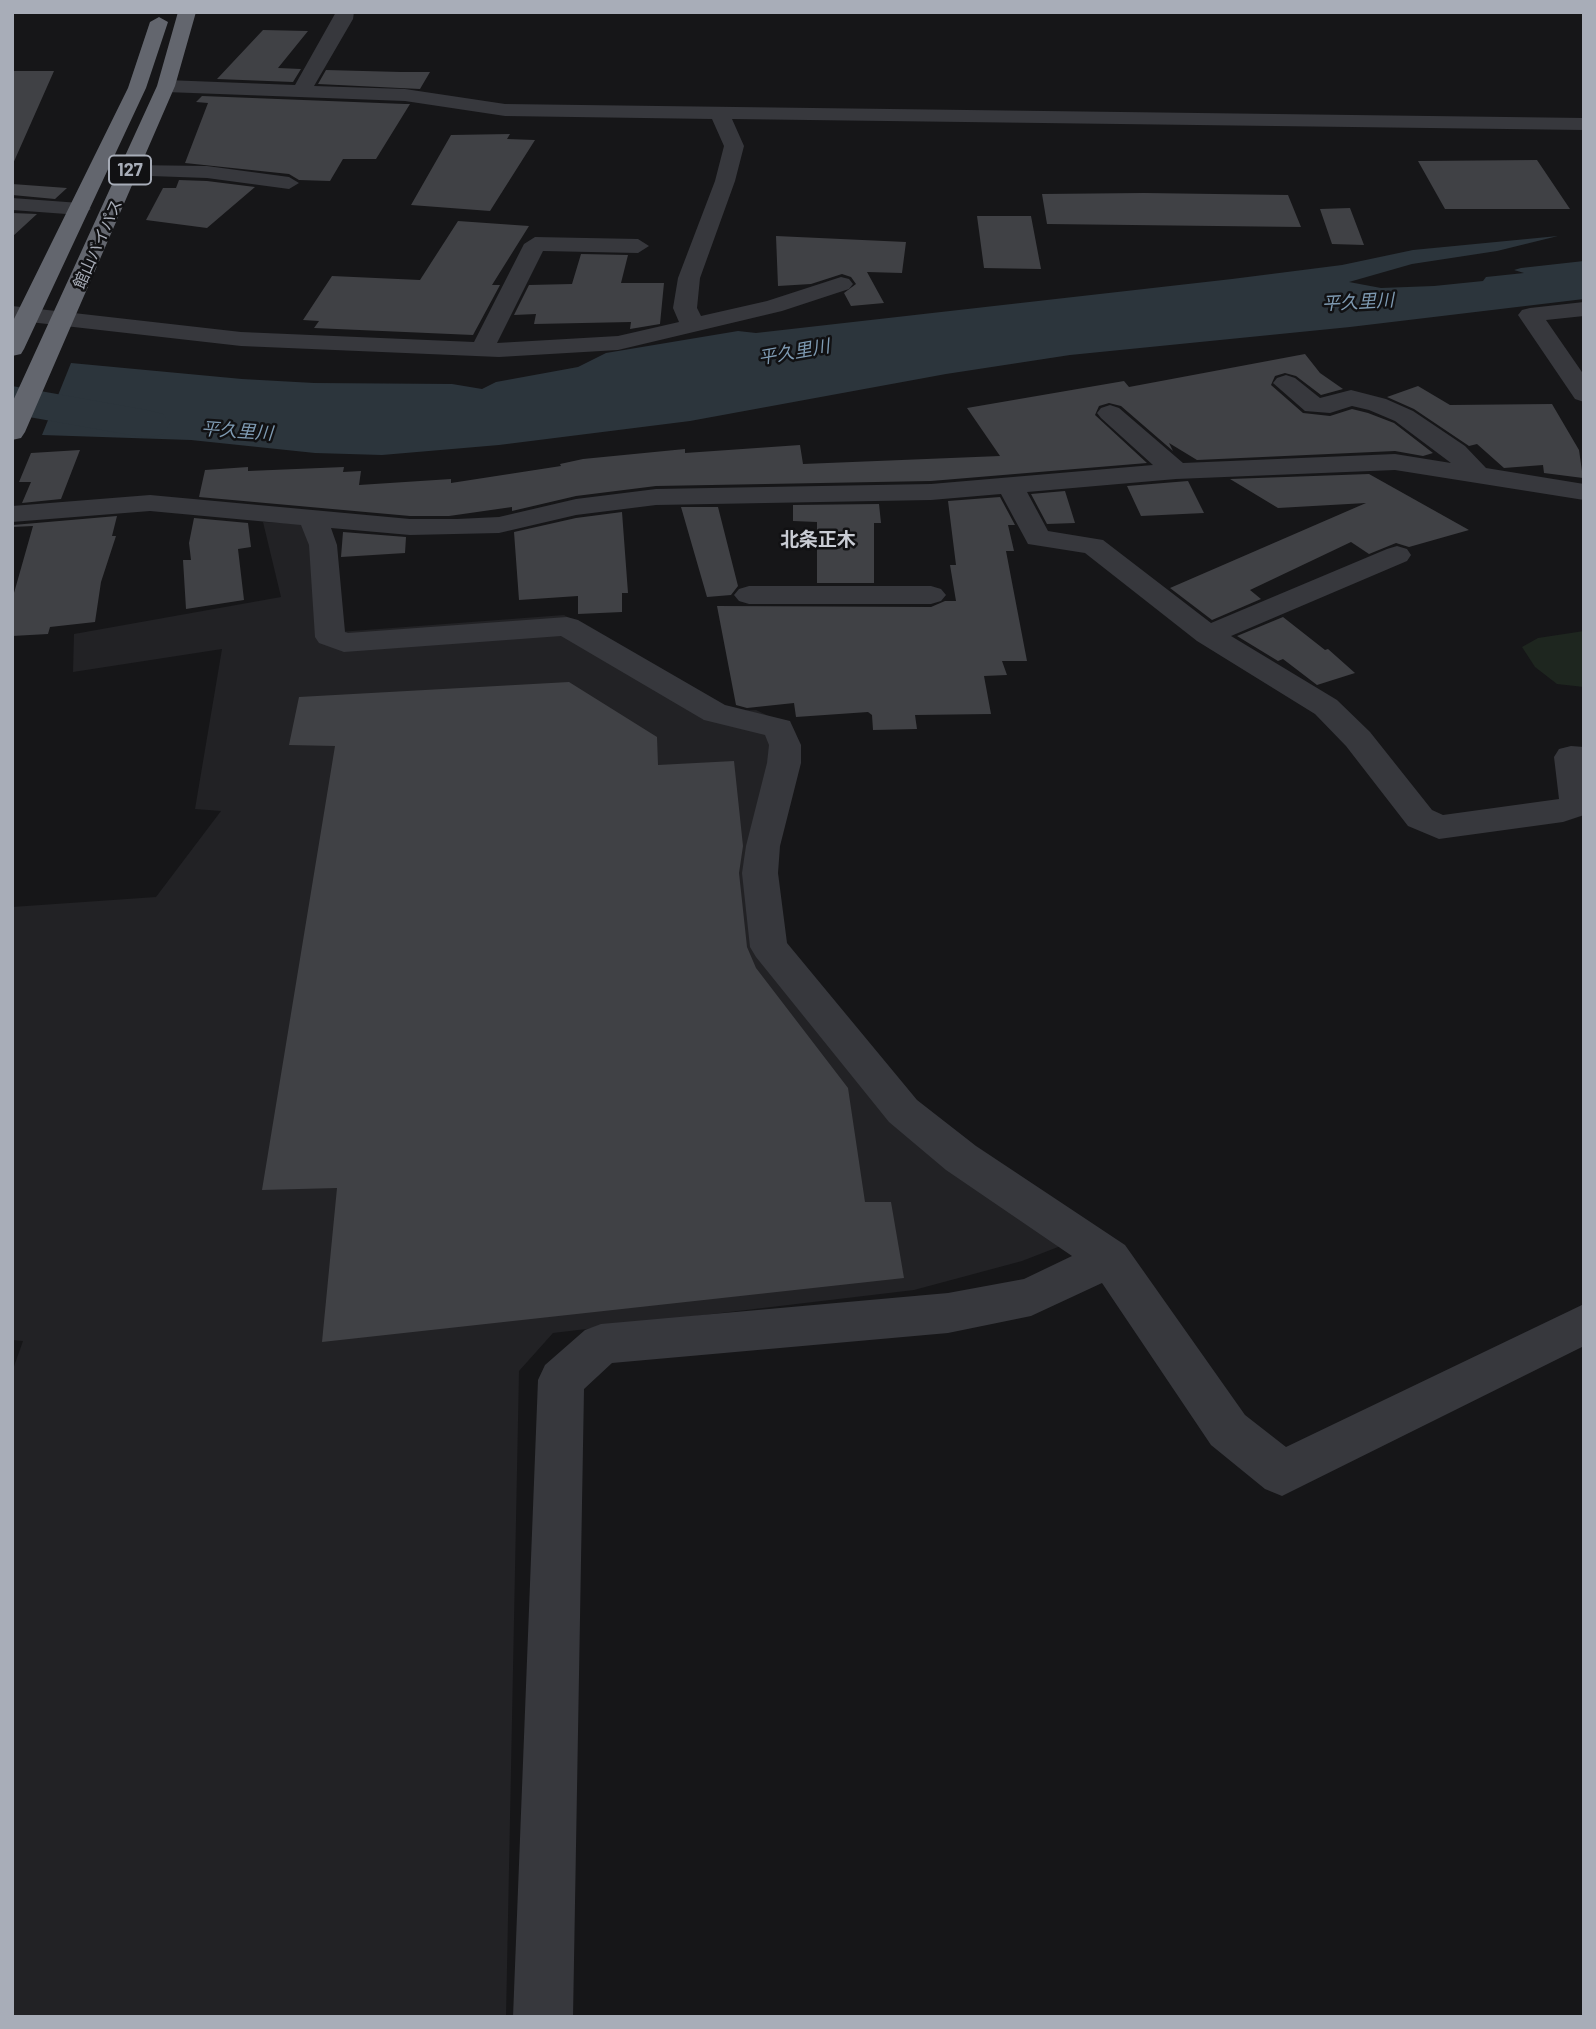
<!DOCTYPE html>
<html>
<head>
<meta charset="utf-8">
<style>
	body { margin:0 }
	#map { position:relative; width:1596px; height:2029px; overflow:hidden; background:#161618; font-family:Barlow,sans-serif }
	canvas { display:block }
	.frame { position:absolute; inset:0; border:14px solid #a8adb8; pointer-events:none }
</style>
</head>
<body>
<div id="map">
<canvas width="1596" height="2029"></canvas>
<div class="frame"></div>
</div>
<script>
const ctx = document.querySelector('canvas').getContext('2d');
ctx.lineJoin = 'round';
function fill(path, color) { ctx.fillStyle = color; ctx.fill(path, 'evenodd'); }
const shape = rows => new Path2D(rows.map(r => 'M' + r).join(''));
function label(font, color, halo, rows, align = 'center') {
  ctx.font = font + ' Barlow,"Noto Sans JP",sans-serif'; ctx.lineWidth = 5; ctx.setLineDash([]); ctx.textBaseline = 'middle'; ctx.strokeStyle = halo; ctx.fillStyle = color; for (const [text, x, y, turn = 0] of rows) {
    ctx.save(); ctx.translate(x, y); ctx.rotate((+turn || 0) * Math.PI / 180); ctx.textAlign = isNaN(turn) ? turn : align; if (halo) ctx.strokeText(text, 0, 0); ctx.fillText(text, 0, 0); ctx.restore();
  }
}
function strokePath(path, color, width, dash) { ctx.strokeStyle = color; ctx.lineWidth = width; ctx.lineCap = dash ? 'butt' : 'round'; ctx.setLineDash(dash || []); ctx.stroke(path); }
fill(shape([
	[263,522,327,525,339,632,564,615,721,707,735,711,756,710,777,720,755,857,778,944,906,1104,1089,1235,1022,1261,914,1290,553,1333,519,1371,506,2017,12,2017,12,1372,23,1341,12,1340,12,907,156,897,221,811,195,809,222,649,73,672,74,634,281,597]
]), '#222225');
fill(shape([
	[1584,631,1584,687,1557,684,1535,667,1522,647,1538,638]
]), '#1e261f');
fill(shape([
	[1558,236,1497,251,1412,264,1349,282,1381,288,1434,286,1483,281,1486,277,1524,273,1514,270,1521,268,1584,261,1584,299,1350,327,1070,355,946,374,690,421,499,445,382,455,315,453,191,440,42,435,71,363,242,379,314,383,452,384,482,389,496,382,578,367,606,353,738,331,756,333,1232,279,1342,265,1413,250]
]), '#2c353c');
fill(shape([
	[12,386,147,410,163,414,170,424,163,434,147,438,12,414,12,386]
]), '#2c353c');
fill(shape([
	[263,30,308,31,278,68,301,69,293,82,217,79],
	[326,70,401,72,430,72,420,89,318,84],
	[12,71,54,71,12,166],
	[202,96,405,104,410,104,376,159,343,159,330,181,299,180,289,174,185,163,208,103,196,102],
	[510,134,507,139,535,140,490,211,411,205,451,135],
	[1537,160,1570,209,1445,209,1418,161],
	[179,180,207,181,255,187,207,228,146,220,163,188,176,188],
	[12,184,67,188,55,199,12,195],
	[1144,193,1288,195,1301,227,1047,224,1042,194],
	[1350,208,1364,245,1332,244,1320,209],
	[12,213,37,214,12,237],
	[977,216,1031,216,1041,269,984,268],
	[458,221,529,226,492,285,500,285,473,335,314,328,319,321,303,320,332,276,420,280],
	[776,236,906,242,902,273,867,272,884,303,851,306,844,293,856,284,851,277,842,274,811,284,778,286],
	[581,254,628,255,621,283,664,283,660,324,630,329,631,322,534,324,536,314,514,315,529,285,572,284],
	[1305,354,1320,373,1343,389,1321,395,1296,376,1285,373,1275,376,1271,385,1303,413,1330,416,1352,409,1368,413,1394,423,1433,453,1423,456,1395,451,1197,460,1169,443,1173,451,1121,406,1109,403,1099,406,1095,415,1147,463,931,481,656,486,576,496,512,511,512,507,449,516,410,516,199,497,205,470,248,467,248,471,344,467,343,472,361,471,359,485,451,479,451,483,561,466,560,464,583,459,685,449,685,453,800,445,803,464,1000,456,967,408,1124,381,1129,387],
	[1418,386,1450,405,1552,404,1579,450,1583,478,1544,473,1543,465,1504,468,1477,444,1469,446,1414,409,1387,397],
	[80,450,61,499,22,503,31,482,19,482,31,453],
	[1369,474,1469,530,1409,547,1396,543,1369,554,1351,542,1250,590,1261,599,1212,620,1170,588,1366,503,1278,508,1230,479],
	[1188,481,1204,513,1141,516,1127,486],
	[1065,491,1075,523,1047,524,1031,494],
	[1000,497,1015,525,1008,525,1014,551,1006,551,1027,661,1002,661,1007,675,984,676,991,714,915,715,917,729,873,730,872,715,868,712,796,717,794,703,747,708,736,705,717,606,931,607,945,601,956,601,950,565,956,565,948,501],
	[879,504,881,523,874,523,874,583,817,583,817,522,793,521,793,505],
	[681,507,718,507,738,586,731,595,707,597],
	[622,512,628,593,622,593,622,612,578,614,578,596,519,600,514,532,576,518],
	[117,516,112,536,116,536,101,582,95,622,50,627,48,634,12,636,12,600,33,526,12,527,13,525],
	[194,518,248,523,251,547,238,549,244,600,186,609,183,560,191,560,189,543],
	[343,532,406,537,405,553,341,557],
	[1283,617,1325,650,1328,649,1355,673,1317,685,1283,659,1278,661,1237,636],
	[569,682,657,737,658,765,734,761,743,846,739,873,747,947,756,968,848,1088,865,1202,891,1202,904,1278,322,1342,337,1188,262,1190,335,746,289,745,299,697]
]), '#404145');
fill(shape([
	[336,12,354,12,353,19,314,86,405,89,505,104,1584,118,1584,130,732,119,744,146,735,181,700,278,697,308,701,316,767,301,841,277,849,279,853,284,849,289,782,311,618,350,499,357,241,346,12,320,12,306,241,332,474,342,524,244,535,237,638,239,649,246,638,253,543,251,497,343,618,336,679,322,673,308,678,278,715,181,724,146,712,119,505,116,405,101,166,92,157,86,166,80,295,85,336,12],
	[130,165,207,166,289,177,299,183,289,189,207,178,123,175,120,171,130,165],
	[12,198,80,203,91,209,80,215,12,210,12,198],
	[1584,302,1584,316,1546,320,1584,375,1584,402,1575,399,1518,315,1522,310,1530,308,1584,302],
	[1286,375,1295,378,1320,398,1351,390,1386,399,1413,411,1465,446,1486,468,1584,484,1584,500,1395,470,1176,479,1027,492,1048,531,1103,540,1211,623,1387,549,1397,546,1407,549,1411,555,1407,561,1231,636,1337,700,1370,732,1432,810,1443,815,1559,799,1554,757,1559,749,1571,746,1584,747,1584,815,1563,822,1439,839,1408,826,1346,746,1315,714,1197,641,1085,553,1028,544,1001,494,931,500,656,505,576,515,499,533,410,535,331,528,337,545,345,632,348,633,567,617,578,620,725,705,790,721,801,745,801,763,780,846,778,873,787,943,917,1100,976,1146,1125,1245,1245,1415,1286,1447,1584,1304,1584,1346,1282,1496,1265,1489,1211,1445,1102,1283,1031,1316,948,1333,612,1363,584,1389,573,2017,513,2017,538,1380,545,1365,585,1330,601,1324,948,1293,1024,1279,1072,1256,946,1170,889,1122,756,957,750,947,742,873,746,846,767,763,769,745,765,735,704,720,561,636,344,652,319,643,315,637,309,545,301,525,150,511,12,522,12,506,150,495,410,519,457,519,499,517,576,499,656,489,931,484,1153,465,1101,418,1097,413,1101,408,1110,405,1119,408,1183,463,1395,454,1451,463,1395,421,1369,410,1352,406,1330,413,1305,411,1273,383,1277,378,1286,375],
	[749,586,931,586,941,589,946,595,941,601,931,604,749,604,739,601,734,595,739,589,749,586]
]), '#37383d');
fill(shape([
	[178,12,196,12,175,86,25,432,21,438,12,440,12,403,157,86,178,12],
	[159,17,168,22,146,88,24,349,21,354,12,356,12,323,128,88,150,22,159,17]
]), '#63666e');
label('16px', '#a8adb8', '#111113', [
	["館山バイパス",98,244,-66]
]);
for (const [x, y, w] of [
	[130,170,42]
]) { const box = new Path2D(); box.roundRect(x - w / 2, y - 14.5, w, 29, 5); ctx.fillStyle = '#111113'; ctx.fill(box); strokePath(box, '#a8adb8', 2); }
label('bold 18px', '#a8adb8', null, [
	["127",130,170]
]);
label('italic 18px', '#7f9bb3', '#111113', [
	["平久里川",1358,302,-3],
	["平久里川",794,352,-10],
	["平久里川",237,431,4]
]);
label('bold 19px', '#c9ccd4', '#111113', [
	["北条正木",818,540]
]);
</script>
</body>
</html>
